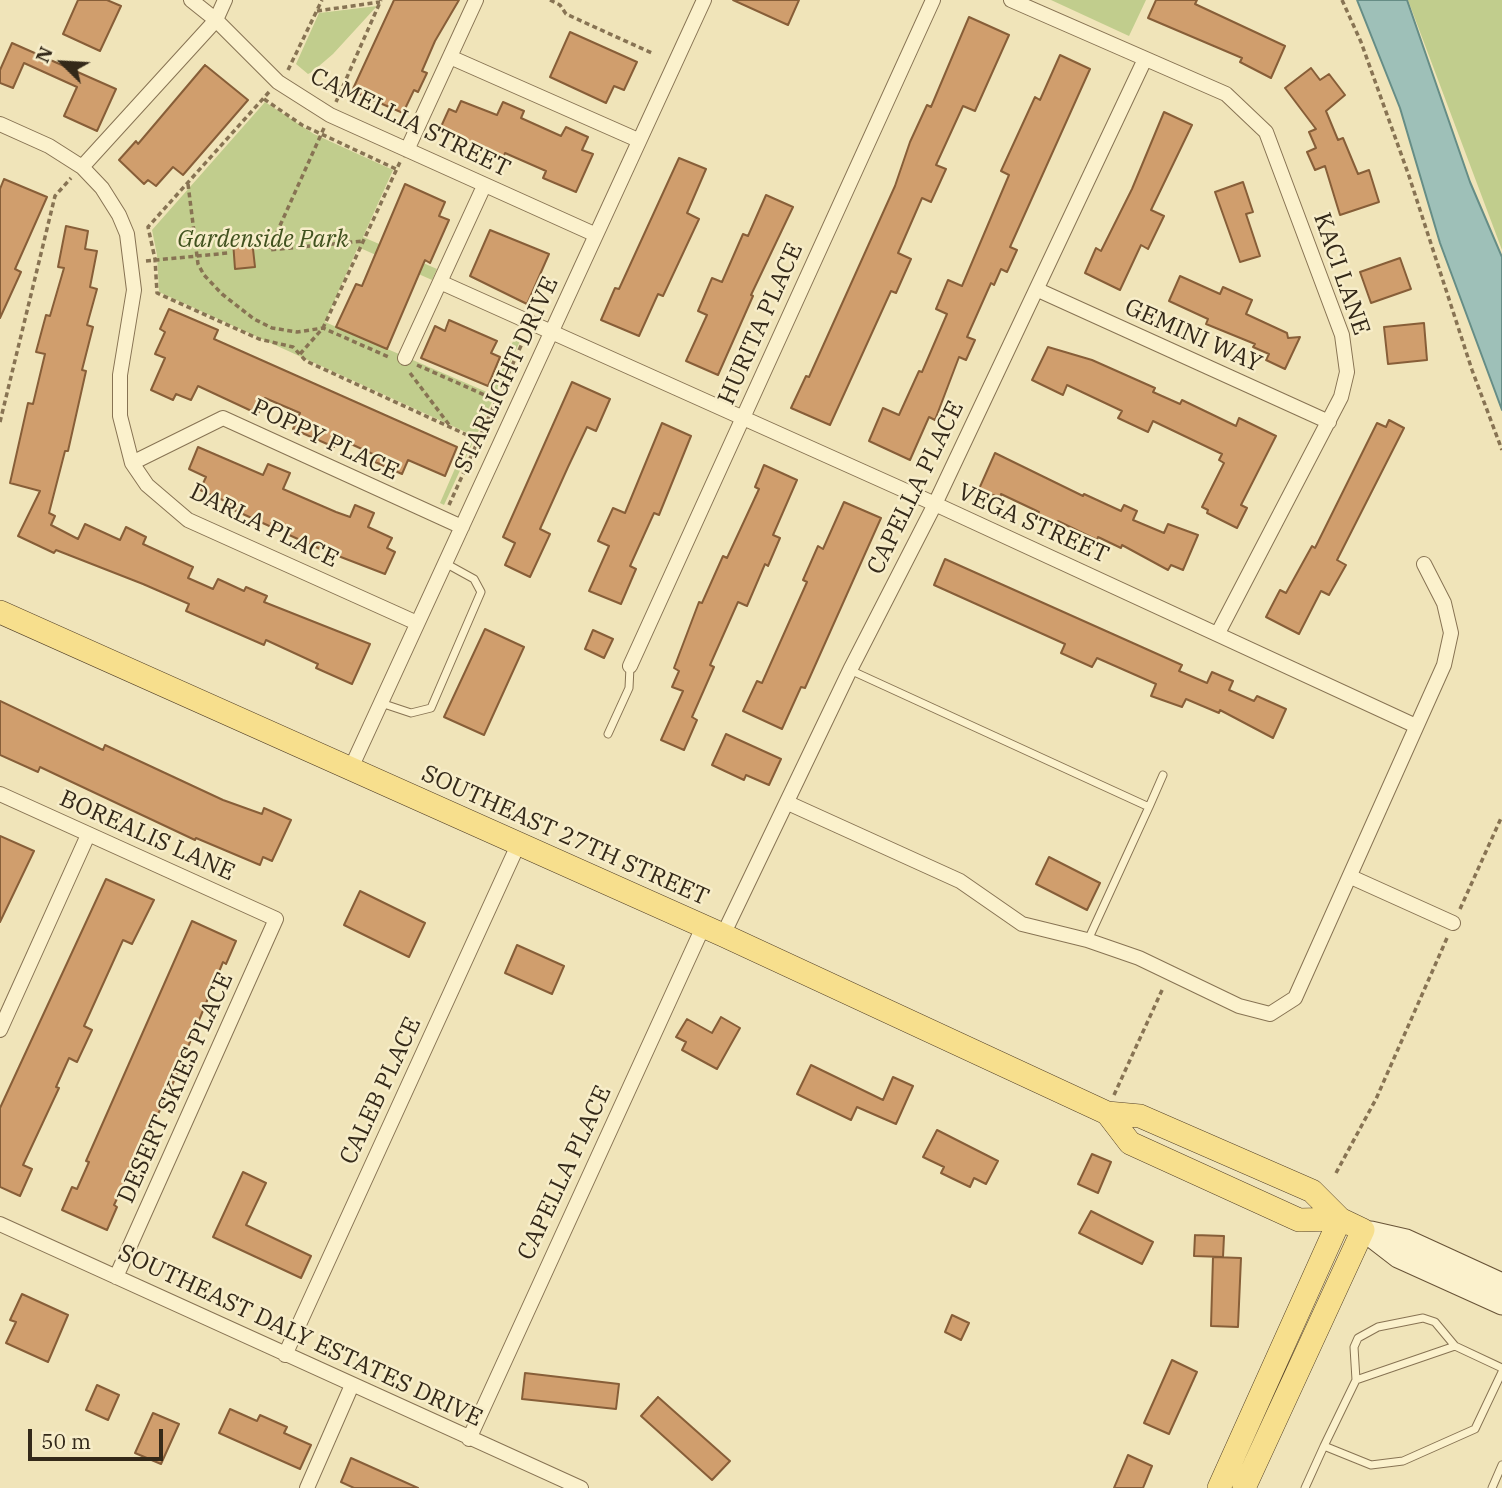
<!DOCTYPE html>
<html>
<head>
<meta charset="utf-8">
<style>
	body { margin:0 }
	#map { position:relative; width:1502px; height:1488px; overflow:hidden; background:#f0e4b9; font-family:"IBM Plex Serif",serif }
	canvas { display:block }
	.north { position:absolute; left:28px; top:28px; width:70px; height:70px; -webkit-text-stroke:5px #f7edc9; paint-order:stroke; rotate:294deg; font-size:19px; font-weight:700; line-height:28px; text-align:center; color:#342919 }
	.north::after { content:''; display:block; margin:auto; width:24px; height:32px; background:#342919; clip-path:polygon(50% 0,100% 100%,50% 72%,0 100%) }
	.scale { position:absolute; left:28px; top:1429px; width:135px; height:32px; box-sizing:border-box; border:4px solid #342919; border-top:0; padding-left:9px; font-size:21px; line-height:24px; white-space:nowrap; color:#342919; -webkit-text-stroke:5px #f7edc9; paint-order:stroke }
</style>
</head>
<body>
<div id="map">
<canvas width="1502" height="1488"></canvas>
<div class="north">N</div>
<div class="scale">50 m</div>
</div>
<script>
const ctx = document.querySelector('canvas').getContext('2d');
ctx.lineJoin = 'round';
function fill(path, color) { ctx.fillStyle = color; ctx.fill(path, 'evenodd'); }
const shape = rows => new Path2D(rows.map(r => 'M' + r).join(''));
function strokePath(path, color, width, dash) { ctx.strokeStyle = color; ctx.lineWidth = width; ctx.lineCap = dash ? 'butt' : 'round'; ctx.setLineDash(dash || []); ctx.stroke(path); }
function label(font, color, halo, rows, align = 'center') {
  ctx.font = font + ' "IBM Plex Serif",serif'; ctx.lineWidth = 5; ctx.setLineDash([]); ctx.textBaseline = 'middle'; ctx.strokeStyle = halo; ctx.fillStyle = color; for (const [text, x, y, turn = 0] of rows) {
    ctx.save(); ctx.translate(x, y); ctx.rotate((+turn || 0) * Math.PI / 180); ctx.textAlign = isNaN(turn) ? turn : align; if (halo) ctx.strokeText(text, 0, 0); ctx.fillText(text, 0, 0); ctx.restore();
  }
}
fill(shape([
	[1051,0,1146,0,1129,36],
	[1408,0,1502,0,1502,250],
	[377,6,333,54,312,72,308,74,296,64,319,13],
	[265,102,314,134,393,170,363,237,437,269,432,280,358,247,325,322,489,393,515,337,521,339,444,505,440,503,470,434,159,292,157,255,152,230]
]), '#c1cd8d');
const water = shape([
	[1357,0,1407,0,1470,182,1502,257,1502,410,1440,243,1400,108,1357,0]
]);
fill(water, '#9ec0b8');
strokePath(water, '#668d86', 2);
const building = shape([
	[78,0,107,0,121,6,100,51,63,34,78,0],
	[394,0,459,0,435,41,422,71,427,73,418,92,414,90,403,113,352,91,394,0],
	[733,0,799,0,788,25,733,0],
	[1156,0,1197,0,1195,4,1285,46,1271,78,1240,62,1242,58,1148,18,1156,0],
	[969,17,1009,35,975,111,963,106,936,165,946,169,931,202,922,198,898,253,911,259,896,293,891,291,830,425,791,408,806,376,809,377,895,186,910,142,927,105,931,107,969,17],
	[570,32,637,62,624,90,614,86,606,103,550,77,570,32],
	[12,43,116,89,97,131,64,116,77,87,24,63,13,88,0,83,0,70,12,43],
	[1060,55,1090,69,1010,247,1017,250,1007,272,1001,269,994,285,991,283,967,337,975,340,966,360,959,357,935,420,929,417,910,460,869,441,883,408,899,415,919,371,922,372,947,314,936,309,948,280,962,286,1009,175,1001,171,1035,97,1040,100,1060,55],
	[205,65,248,100,183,175,173,167,156,186,148,180,144,184,119,160,136,141,138,144,205,65],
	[1311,68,1320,80,1329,74,1345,95,1326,111,1338,140,1343,138,1358,174,1369,170,1379,202,1340,215,1325,166,1315,170,1307,152,1316,148,1309,132,1316,129,1285,88,1311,68],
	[461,101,497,115,503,102,524,111,521,118,561,136,566,127,588,137,582,150,593,154,576,192,543,178,546,171,505,153,502,161,440,129,449,109,456,112,461,101],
	[1164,112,1192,125,1151,210,1164,216,1148,249,1141,245,1120,290,1085,273,1096,248,1101,251,1132,189,1164,112],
	[679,158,706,169,687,213,699,219,663,296,658,294,639,336,601,320,615,288,619,289,679,158],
	[4,179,47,197,15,269,21,272,0,318,0,189,4,179],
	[1243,182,1253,212,1246,214,1260,256,1240,262,1215,192,1243,182],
	[405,184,445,202,439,216,449,220,430,263,425,260,387,349,336,327,356,284,362,286,405,184],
	[766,195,793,207,751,295,753,296,718,375,686,361,707,315,698,311,712,278,722,282,743,234,748,236,766,195],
	[66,226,88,231,85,249,97,251,90,287,97,289,87,325,93,327,82,370,86,371,68,451,65,451,49,513,55,516,51,525,78,539,85,524,120,540,126,527,146,537,143,544,193,567,188,578,213,589,218,579,244,591,246,587,267,596,264,602,370,644,352,684,316,668,318,664,266,640,264,645,186,611,189,604,143,584,56,550,54,553,18,536,40,491,10,483,28,403,33,404,45,354,36,352,46,315,50,316,64,268,58,267,66,226],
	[490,230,549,254,527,304,470,276,490,230],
	[252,240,255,267,235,269,233,241,252,240],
	[1400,258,1411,289,1371,303,1360,272,1400,258],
	[1180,276,1220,294,1223,287,1252,300,1246,314,1287,333,1288,338,1300,337,1285,369,1266,360,1269,354,1253,347,1255,344,1206,324,1208,319,1169,301,1180,276],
	[169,309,218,330,214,339,457,447,445,476,408,460,402,474,375,462,377,456,338,438,334,447,293,429,300,413,265,398,258,414,198,386,191,400,176,394,173,400,151,390,165,358,155,354,165,332,160,329,169,309],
	[449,320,497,341,491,353,500,357,488,386,421,358,435,326,445,331,449,320],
	[1424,323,1427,360,1388,364,1384,327,1424,323],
	[1048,347,1092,360,1155,388,1153,392,1180,404,1182,400,1236,426,1239,418,1276,436,1241,505,1247,508,1237,528,1207,513,1208,510,1202,507,1224,463,1219,460,1222,454,1153,421,1148,432,1118,418,1122,411,1067,385,1063,395,1032,380,1048,347],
	[572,382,610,399,596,431,587,427,568,467,540,529,550,534,530,577,505,565,515,543,503,537,572,382],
	[1389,420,1404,428,1337,560,1346,565,1329,595,1321,591,1299,634,1266,617,1280,590,1286,593,1312,546,1315,548,1377,423,1386,427,1389,420],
	[662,423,691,436,659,515,654,513,630,566,636,569,621,604,589,591,609,546,598,541,613,508,625,513,662,423],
	[198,447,263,475,268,464,290,473,283,489,336,512,350,517,355,505,374,513,368,527,392,538,387,548,395,552,385,574,320,549,234,510,236,506,200,490,206,477,189,469,198,447],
	[995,453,1083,496,1084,494,1121,511,1124,505,1137,511,1133,520,1164,533,1168,524,1198,535,1183,570,1171,565,1168,570,1122,545,1121,548,1098,537,1097,540,1058,521,1056,525,1037,516,1039,512,1001,494,1000,498,979,489,995,453],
	[764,465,797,480,773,535,780,538,768,566,765,564,747,606,738,602,710,665,714,667,692,717,697,720,684,750,661,740,683,691,672,687,679,671,674,668,699,602,702,603,723,556,727,558,759,489,755,487,764,465],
	[844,502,881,518,805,688,801,687,782,729,743,711,757,681,762,683,807,582,803,580,818,546,823,549,844,502],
	[945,559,1182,665,1179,671,1207,683,1212,672,1233,681,1229,690,1254,701,1257,696,1286,709,1273,738,1220,710,1219,713,1186,699,1182,707,1151,696,1156,684,1097,658,1092,667,1061,653,1065,644,934,585,945,559],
	[485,629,524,647,484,735,444,717,485,629],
	[593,630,613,639,604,658,585,649,593,630],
	[0,701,103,750,105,745,223,800,262,814,264,808,291,820,272,861,263,857,260,865,196,838,195,840,40,767,38,772,0,755,0,701],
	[726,734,781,759,769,785,746,775,744,780,712,765,726,734],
	[0,836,34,851,0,922,0,836],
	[1049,857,1100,883,1087,910,1036,884,1049,857],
	[106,879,154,900,132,944,123,940,84,1026,92,1030,77,1062,69,1058,56,1087,59,1088,23,1165,32,1169,20,1196,0,1187,0,1108,106,879],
	[360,891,425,923,409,957,344,925,360,891],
	[192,921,236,941,226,964,223,962,174,1081,114,1205,117,1207,107,1230,62,1210,72,1187,77,1189,89,1162,86,1161,192,921],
	[517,945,564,966,552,994,505,973,517,945],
	[721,1017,740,1028,717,1069,682,1050,686,1042,676,1037,687,1019,712,1033,721,1017],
	[811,1065,883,1100,893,1077,913,1086,896,1124,857,1107,851,1120,797,1094,811,1065],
	[937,1130,998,1161,986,1184,974,1178,970,1187,941,1173,944,1167,923,1157,937,1130],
	[1092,1154,1111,1162,1098,1193,1078,1184,1092,1154],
	[243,1172,266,1183,246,1225,311,1256,301,1278,213,1237,243,1172],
	[1091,1211,1153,1242,1142,1264,1079,1233,1091,1211],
	[1195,1235,1224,1236,1223,1257,1194,1256,1195,1235],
	[1213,1257,1241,1258,1238,1327,1211,1326,1213,1257],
	[22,1294,68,1315,48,1362,6,1343,16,1322,10,1320,22,1294],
	[952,1315,969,1323,961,1340,945,1332,952,1315],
	[1172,1360,1197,1372,1169,1434,1144,1423,1172,1360],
	[525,1373,619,1384,616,1409,522,1399,525,1373],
	[97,1385,119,1395,108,1420,86,1410,97,1385],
	[658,1397,730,1461,712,1480,641,1416,658,1397],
	[230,1409,257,1421,260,1415,287,1427,284,1433,311,1445,300,1469,219,1433,230,1409],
	[153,1413,179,1424,161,1464,135,1453,153,1413],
	[1128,1455,1152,1466,1143,1488,1114,1488,1128,1455],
	[351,1458,418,1488,354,1488,341,1482,351,1458]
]);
fill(building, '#d09e6d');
strokePath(building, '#875e38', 2);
const service = shape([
	[850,670,1149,807,1088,940],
	[381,703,411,713,431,708,481,592,474,579,445,563],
	[608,734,629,688,630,667],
	[1149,807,1163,775],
	[1455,1346,1502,1368],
	[1324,1446,1356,1380,1455,1346,1435,1322,1423,1318,1378,1327,1358,1338,1354,1347,1356,1380],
	[1305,1488,1324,1446,1371,1465,1403,1461,1475,1429,1502,1372],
	[1492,1488,1502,1465]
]);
const minor = shape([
	[191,0,216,20,278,82,330,115,594,234],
	[1011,0,1226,94,1266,132,1342,335,1347,372,1341,397,1218,633],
	[450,57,638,140],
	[0,124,49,146,82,167,102,188,119,215,127,234,134,290,120,375,120,416,132,463,147,485,188,520,417,623],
	[407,150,476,0],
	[82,167,216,20,225,0],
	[440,282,935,504,1416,726],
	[1038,290,1329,422],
	[405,358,484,186],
	[132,463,223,418,462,527],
	[630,666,933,0],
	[351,768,704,0],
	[0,794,276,919,116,1277],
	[788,803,960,881,1022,924,1087,940,1139,958,1239,1006,1270,1014,1295,998,1444,665,1451,633,1444,603,1424,564],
	[1351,877,1453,923],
	[723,935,850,670,935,504,1145,59],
	[0,1030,88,835],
	[0,1224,581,1488],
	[285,1355,518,845],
	[469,1439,703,927],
	[307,1488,352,1385]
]);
const secondary = shape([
	[1363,1230,1398,1257,1502,1304],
	[1371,1232,1406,1240,1502,1284]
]);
const primary = shape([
	[0,612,723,935,1107,1113,1140,1116,1312,1191,1340,1219,1363,1230,1244,1488],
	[1107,1113,1130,1143,1299,1220,1340,1219],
	[1219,1488,1340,1219]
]);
strokePath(service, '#877353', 9);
strokePath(minor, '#877353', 16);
strokePath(secondary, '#685337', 23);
strokePath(primary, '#534028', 24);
strokePath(shape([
	[550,0,560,5,566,14,654,54],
	[1342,0,1361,42,1409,176,1472,370,1502,450],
	[317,11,380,2],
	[288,70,322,0],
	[269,92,148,227,155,259,157,293,259,339,293,347,306,361,478,440],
	[264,99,302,125,396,169],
	[336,102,381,0],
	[324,128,269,250,364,241],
	[188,184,198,264,204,275,222,294,254,319,272,328,297,332,323,328,391,358],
	[146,261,228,253],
	[300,354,323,328,400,162],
	[417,365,496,400],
	[410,373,450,426],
	[0,422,55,196,71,178],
	[449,505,525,337],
	[1460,909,1502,816],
	[1114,1095,1163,988],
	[1336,1173,1376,1099,1447,938]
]), '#877353', 3.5, [5, 3.5]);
strokePath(service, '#fbf1cc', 7);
strokePath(minor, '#fbf1cc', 14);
strokePath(secondary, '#fbf1cc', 21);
strokePath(primary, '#f7df8d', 23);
label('24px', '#342919', '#f7edc9', [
	["CAMELLIA STREET",410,123,26],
	["KACI LANE",1341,274,71],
	["HURITA PLACE",761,324,-66],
	["GEMINI WAY",1193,336,24],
	["STARLIGHT DRIVE",507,375,-65],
	["POPPY PLACE",325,440,25],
	["CAPELLA PLACE",916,488,-64],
	["VEGA STREET",1033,524,24],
	["DARLA PLACE",264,526,26],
	["BOREALIS LANE",147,836,24],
	["SOUTHEAST 27TH STREET",565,836,24],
	["DESERT SKIES PLACE",176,1088,-66],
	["CALEB PLACE",381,1091,-65],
	["CAPELLA PLACE",565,1173,-65],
	["SOUTHEAST DALY ESTATES DRIVE",300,1336,25]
]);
label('italic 24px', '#41521f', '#f7edc9', [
	["Gardenside Park",263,240]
]);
</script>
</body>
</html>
